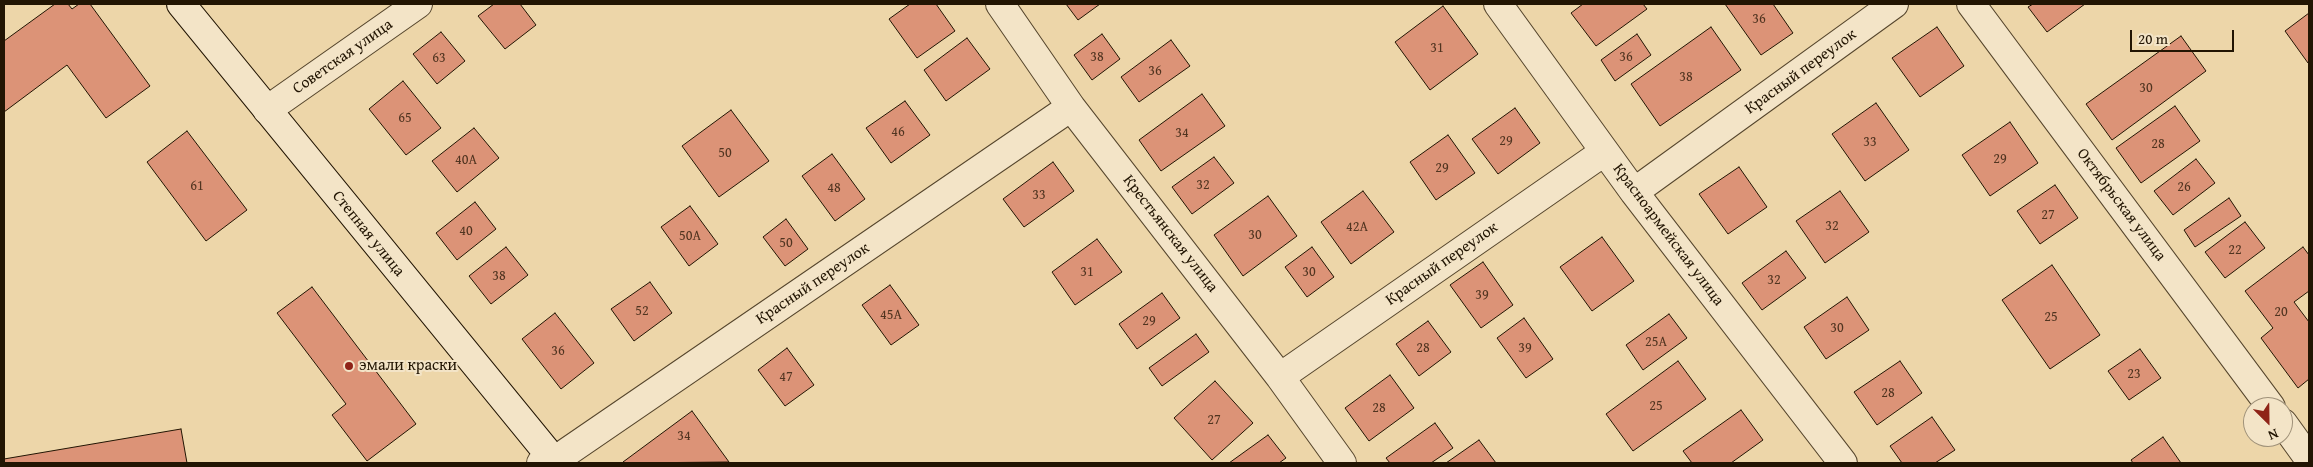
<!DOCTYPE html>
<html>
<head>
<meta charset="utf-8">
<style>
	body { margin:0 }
	#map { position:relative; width:2313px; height:467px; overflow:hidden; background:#edd6a9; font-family:"Gentium Book Plus",serif }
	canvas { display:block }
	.frame { position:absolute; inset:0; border:5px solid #221503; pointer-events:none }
	.north { position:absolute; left:2243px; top:397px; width:50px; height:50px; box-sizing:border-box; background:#f3e4c7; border:1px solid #9f9179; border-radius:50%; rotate:157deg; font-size:14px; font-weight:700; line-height:20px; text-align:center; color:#221503 }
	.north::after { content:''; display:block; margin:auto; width:18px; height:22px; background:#8f2418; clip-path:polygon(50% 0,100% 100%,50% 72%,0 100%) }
	.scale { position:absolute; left:2130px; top:30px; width:104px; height:22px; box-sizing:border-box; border:2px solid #221503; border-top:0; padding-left:6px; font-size:15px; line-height:18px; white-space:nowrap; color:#221503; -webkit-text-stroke:4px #f3e4c7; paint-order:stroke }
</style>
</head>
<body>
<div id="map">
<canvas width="2313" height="467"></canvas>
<div class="frame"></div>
<div class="north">N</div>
<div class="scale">20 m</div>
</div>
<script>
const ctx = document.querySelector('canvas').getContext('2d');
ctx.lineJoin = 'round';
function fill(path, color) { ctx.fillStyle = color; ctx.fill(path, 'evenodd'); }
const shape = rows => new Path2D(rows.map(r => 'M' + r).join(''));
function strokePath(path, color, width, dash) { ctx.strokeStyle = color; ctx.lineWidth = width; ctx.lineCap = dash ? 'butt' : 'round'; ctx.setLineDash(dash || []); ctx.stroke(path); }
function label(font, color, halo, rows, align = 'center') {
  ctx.font = font + ' "Gentium Book Plus",serif'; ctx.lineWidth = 4; ctx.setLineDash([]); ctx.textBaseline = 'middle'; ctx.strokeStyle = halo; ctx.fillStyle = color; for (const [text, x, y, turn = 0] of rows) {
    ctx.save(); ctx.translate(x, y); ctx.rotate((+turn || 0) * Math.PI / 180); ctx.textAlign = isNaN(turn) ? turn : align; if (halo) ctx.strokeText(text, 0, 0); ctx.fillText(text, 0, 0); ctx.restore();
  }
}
const building = shape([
	[55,4,68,4,72,9,79,4,90,4,150,86,106,118,67,65,4,112,4,41,55,4],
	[494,4,520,4,536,25,505,49,478,16,494,4],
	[910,4,936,4,955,31,917,58,889,19,910,4],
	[1066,4,1100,4,1078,20,1066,4],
	[1583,4,1643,4,1647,9,1596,46,1571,13,1583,4],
	[1725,4,1773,4,1793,33,1761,55,1725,4],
	[2033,4,2085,4,2047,32,2028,7,2033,4],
	[1443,6,1478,54,1430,90,1395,42,1443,6],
	[2309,13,2309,62,2308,63,2285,31,2309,13],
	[1711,27,1741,70,1660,126,1631,84,1711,27],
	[1937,27,1964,66,1920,97,1892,58,1937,27],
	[441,32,465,61,437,84,413,54,441,32],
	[1102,34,1120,59,1092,80,1074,55,1102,34],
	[1637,34,1651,55,1615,81,1601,60,1637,34],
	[2181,36,2206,71,2112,140,2086,104,2181,36],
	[967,38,990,69,946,101,924,70,967,38],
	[1171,40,1190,66,1139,102,1121,77,1171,40],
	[403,81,441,128,406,155,369,109,403,81],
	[1202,94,1225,126,1161,171,1139,140,1202,94],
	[905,101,930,135,891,163,866,128,905,101],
	[1876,103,1909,150,1865,181,1832,134,1876,103],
	[2175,106,2200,141,2141,183,2116,148,2175,106],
	[1515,108,1540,143,1498,174,1472,139,1515,108],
	[731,110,769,161,719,197,682,146,731,110],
	[2010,122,2038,163,1990,196,1962,155,2010,122],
	[474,128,499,158,457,192,432,161,474,128],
	[187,131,247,210,206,241,147,162,187,131],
	[1448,135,1475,173,1436,200,1410,162,1448,135],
	[832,154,865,199,835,221,802,176,832,154],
	[1214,157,1234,183,1192,214,1172,187,1214,157],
	[2196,159,2215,183,2173,215,2154,191,2196,159],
	[1053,162,1074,191,1024,227,1003,199,1053,162],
	[1739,167,1767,207,1728,234,1699,194,1739,167],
	[2055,185,2078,218,2040,244,2017,211,2055,185],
	[1363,191,1394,232,1351,264,1321,222,1363,191],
	[1840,191,1869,232,1825,263,1796,221,1840,191],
	[1268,196,1297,236,1243,276,1214,235,1268,196],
	[2229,198,2241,216,2195,247,2184,230,2229,198],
	[475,202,496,229,457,260,436,233,475,202],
	[690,206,718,244,689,266,661,227,690,206],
	[786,219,808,249,785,266,763,237,786,219],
	[2245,222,2265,248,2225,278,2205,252,2245,222],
	[1602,237,1634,281,1592,311,1560,267,1602,237],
	[1097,239,1122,272,1075,305,1052,272,1097,239],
	[506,247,528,275,491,304,469,276,506,247],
	[1312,247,1334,277,1307,297,1285,267,1312,247],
	[2303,247,2309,255,2309,291,2294,302,2309,322,2309,379,2298,388,2261,338,2273,328,2245,291,2303,247],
	[1786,251,1806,278,1762,310,1742,283,1786,251],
	[1483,262,1513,305,1481,328,1450,285,1483,262],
	[2052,265,2100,335,2050,369,2002,300,2052,265],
	[650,282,672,313,634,341,611,309,650,282],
	[890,285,919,325,891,345,862,305,890,285],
	[312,287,416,424,367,461,332,415,346,404,277,313,312,287],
	[1162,293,1180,318,1137,349,1119,324,1162,293],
	[1847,297,1869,330,1826,359,1804,327,1847,297],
	[555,313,594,363,561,389,522,339,555,313],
	[1669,314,1687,338,1643,370,1626,345,1669,314],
	[1524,318,1553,359,1526,378,1497,338,1524,318],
	[1428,321,1451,352,1419,376,1396,344,1428,321],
	[1196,334,1209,352,1162,386,1149,368,1196,334],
	[787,348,814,385,785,406,758,370,787,348],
	[2140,349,2161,378,2129,400,2108,371,2140,349],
	[1678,361,1706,399,1633,451,1606,414,1678,361],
	[1900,361,1922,393,1877,425,1854,392,1900,361],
	[1390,375,1414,408,1369,441,1345,408,1390,375],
	[1215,381,1253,423,1212,460,1174,418,1215,381],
	[1741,410,1763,440,1731,463,1692,463,1683,451,1741,410],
	[692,411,729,462,625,463,623,462,692,411],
	[1932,417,1955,450,1935,463,1902,463,1890,446,1932,417],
	[1435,423,1453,448,1431,463,1390,463,1386,458,1435,423],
	[181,429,187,463,4,463,4,459,181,429],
	[1268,435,1286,458,1279,463,1229,463,1268,435],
	[2163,437,2181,463,2133,463,2131,460,2163,437],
	[1479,440,1496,463,1446,463,1479,440]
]);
fill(building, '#dc9377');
strokePath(building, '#221503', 1);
const street = shape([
	[1000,4,1071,107,1280,377,1342,463],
	[1498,4,1634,192,1843,463],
	[1971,4,2271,407],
	[267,110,418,4],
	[1634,192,1894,4],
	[1280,377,1604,152],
	[2283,423,2309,459],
	[541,463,554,461,1071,107]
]);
const secondary = shape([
	[181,4,556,463]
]);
strokePath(street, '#55452c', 30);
strokePath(secondary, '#221503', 30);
strokePath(street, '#f3e4c7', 28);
strokePath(secondary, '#f3e4c7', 28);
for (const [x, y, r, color] of [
	[349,366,5,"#8f2418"]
]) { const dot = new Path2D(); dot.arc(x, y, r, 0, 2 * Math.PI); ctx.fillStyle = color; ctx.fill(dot); strokePath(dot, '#f3e4c7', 2); }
label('14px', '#503420', null, [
	["36",1759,19],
	["31",1437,48],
	["38",1097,57],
	["36",1626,57],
	["63",439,58],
	["36",1155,71],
	["38",1686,77],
	["30",2146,88],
	["65",405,118],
	["46",898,132],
	["34",1182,133],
	["29",1506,141],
	["33",1870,142],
	["28",2158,144],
	["50",725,153],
	["29",2000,159],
	["40А",466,160],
	["29",1442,168],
	["32",1203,185],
	["61",197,186],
	["26",2184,187],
	["48",834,188],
	["33",1039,195],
	["27",2048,215],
	["32",1832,226],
	["42А",1357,227],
	["40",466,231],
	["30",1255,235],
	["50А",690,236],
	["50",786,243],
	["22",2235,250],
	["31",1087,272],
	["30",1309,272],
	["38",499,276],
	["32",1774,280],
	["39",1482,295],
	["52",642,311],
	["20",2281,312],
	["45А",891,315],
	["25",2051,317],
	["29",1149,321],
	["30",1837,328],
	["25А",1656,342],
	["28",1423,348],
	["39",1525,348],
	["36",558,351],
	["23",2134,374],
	["47",786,377],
	["28",1888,393],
	["25",1656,406],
	["28",1379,408],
	["27",1214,420],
	["34",684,436]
]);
label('16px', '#221503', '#f3e4c7', [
	["Советская улица",343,57,-35],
	["Красный переулок",1801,72,-36],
	["Октябрьская улица",2121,205,53],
	["Степная улица",368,234,51],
	["Крестьянская улица",1170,234,52],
	["Красноармейская улица",1668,235,53],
	["Красный переулок",1442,264,-35],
	["Красный переулок",813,284,-34]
]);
label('16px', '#221503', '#f3e4c7', [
	["эмали краски",359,366]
], 'left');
</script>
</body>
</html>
